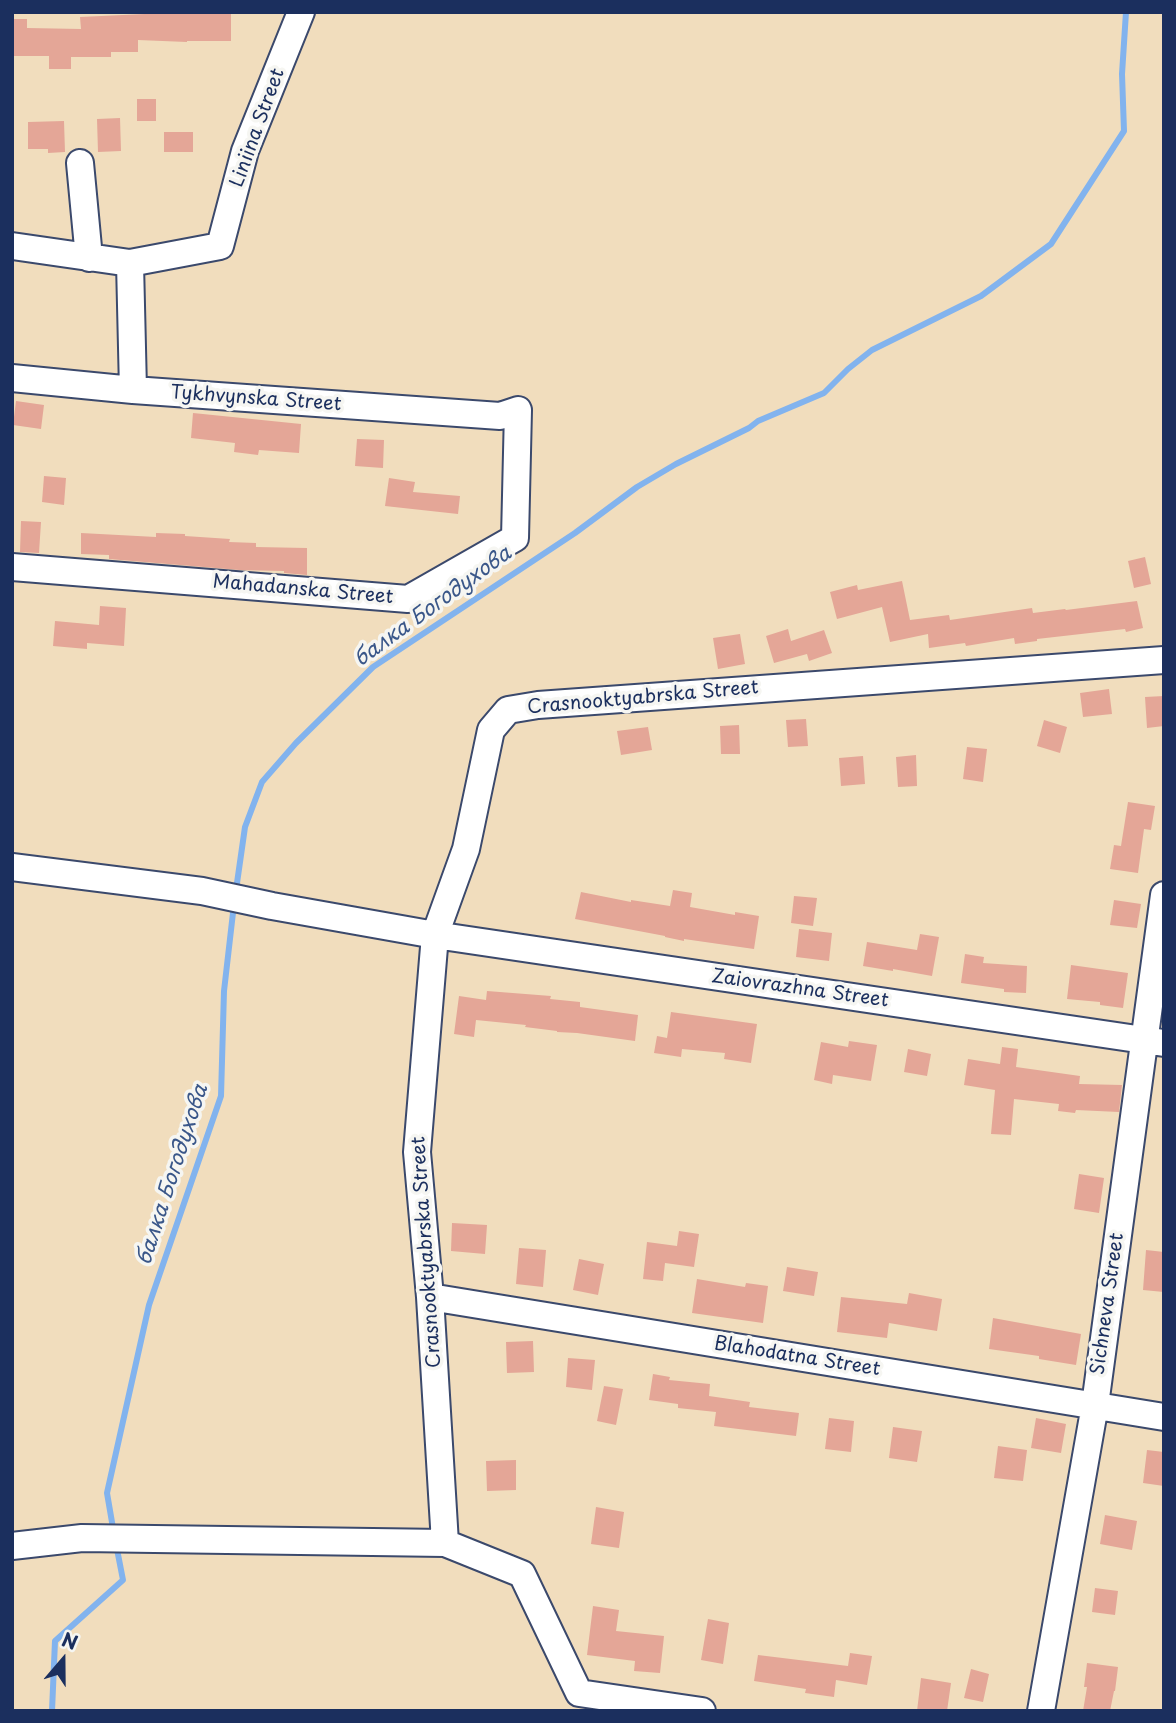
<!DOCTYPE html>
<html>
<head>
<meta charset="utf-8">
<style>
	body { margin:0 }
	#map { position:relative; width:1176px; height:1723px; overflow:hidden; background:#f1ddbd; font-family:"Playpen Sans",sans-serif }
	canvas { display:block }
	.frame { position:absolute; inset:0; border:14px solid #1b2f5e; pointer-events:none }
	.north { position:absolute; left:28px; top:1625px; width:70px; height:70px; -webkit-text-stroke:5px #f6f6f2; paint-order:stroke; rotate:20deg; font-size:19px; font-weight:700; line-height:28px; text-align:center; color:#1b2f5e }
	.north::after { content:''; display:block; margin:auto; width:24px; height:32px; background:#1b2f5e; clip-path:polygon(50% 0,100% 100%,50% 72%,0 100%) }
</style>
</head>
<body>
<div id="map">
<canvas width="1176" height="1723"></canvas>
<div class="frame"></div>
<div class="north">N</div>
</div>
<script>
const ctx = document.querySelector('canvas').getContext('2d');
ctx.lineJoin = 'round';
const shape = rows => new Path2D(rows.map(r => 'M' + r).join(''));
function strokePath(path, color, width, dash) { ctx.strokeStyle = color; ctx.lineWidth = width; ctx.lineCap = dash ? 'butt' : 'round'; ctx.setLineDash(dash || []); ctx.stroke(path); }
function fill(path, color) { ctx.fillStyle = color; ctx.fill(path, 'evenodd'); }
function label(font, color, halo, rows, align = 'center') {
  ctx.font = font + ' "Playpen Sans",sans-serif'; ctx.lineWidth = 7; ctx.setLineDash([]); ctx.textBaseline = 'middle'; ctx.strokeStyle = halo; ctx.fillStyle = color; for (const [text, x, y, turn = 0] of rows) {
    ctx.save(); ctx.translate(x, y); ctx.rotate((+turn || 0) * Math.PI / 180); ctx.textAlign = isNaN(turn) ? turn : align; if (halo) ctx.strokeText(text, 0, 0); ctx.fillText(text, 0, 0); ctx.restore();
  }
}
strokePath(shape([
	[236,890,245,827,262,782,296,743,373,667,575,533,637,487,676,464,749,428,758,421,824,393,848,369,872,350,981,296,1051,244,1124,131,1122,74,1126,12],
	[114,1534,107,1493,149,1305,221,1096,224,991,234,904],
	[52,1711,55,1641,123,1580,116,1544]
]), '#82b3ee', 6);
fill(shape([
	[166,13,231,14,231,41,187,41,187,42,138,40,138,52,111,52,111,57,71,57,71,69,49,69,49,56,12,56,12,19,27,19,27,28,81,29,80,17],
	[137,99,156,99,156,121,137,121],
	[120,118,121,151,98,152,97,119],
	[64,121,65,152,48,153,48,149,28,149,28,122],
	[164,132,193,132,193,152,164,152],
	[16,401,44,405,41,429,13,425],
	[193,413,301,424,299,453,259,450,258,455,234,452,235,443,191,438],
	[357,439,384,440,383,468,355,466],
	[44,476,66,478,64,505,42,502],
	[389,478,415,482,413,492,460,496,458,514,385,506],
	[21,521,41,522,39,553,20,552],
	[81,533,156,537,156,533,185,534,185,536,230,539,229,542,256,543,256,547,307,548,307,575,284,573,284,571,239,570,109,559,109,555,81,554],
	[1145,557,1151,584,1134,588,1128,561],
	[902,581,910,620,949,615,950,620,1032,608,1033,613,1065,609,1066,610,1137,601,1143,628,1126,632,1125,629,1037,639,1037,641,1015,644,1014,638,966,646,965,643,929,648,928,634,890,642,882,607,837,619,830,592,857,585,858,590],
	[100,606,126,608,124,646,87,643,87,649,53,646,55,621,99,625],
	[788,629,791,641,824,630,832,653,809,661,807,654,774,663,766,636],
	[740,634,745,664,718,669,713,638],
	[1109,689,1112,714,1083,717,1080,693],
	[1164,696,1164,726,1147,728,1145,697],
	[806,719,808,746,788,747,786,720],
	[1044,720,1067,727,1060,753,1037,746],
	[739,725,740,754,721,754,720,726],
	[648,727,652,750,621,755,617,731],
	[967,747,987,749,983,782,963,779],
	[916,755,917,786,898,787,896,757],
	[863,756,865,784,841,786,839,758],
	[1128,802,1155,806,1151,830,1144,829,1138,873,1110,869,1114,845,1121,846],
	[673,890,692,893,690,907,735,915,735,912,759,916,754,949,684,939,684,941,665,937,665,936,575,919,581,892,631,902,631,900,670,906],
	[794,896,817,898,813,926,791,923],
	[1114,900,1141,904,1137,928,1110,925],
	[799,929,832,933,829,961,796,957],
	[920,934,939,937,932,976,893,969,893,971,863,966,867,942,917,950],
	[965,954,984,957,983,963,1027,966,1026,993,1004,992,1004,989,961,983],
	[1071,965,1128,973,1123,1008,1100,1005,1100,1002,1067,999],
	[487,991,551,996,550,999,580,1002,580,1007,638,1015,635,1041,577,1033,557,1032,557,1031,525,1027,526,1025,476,1020,474,1037,454,1034,459,996,486,1000],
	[671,1012,757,1024,751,1063,724,1059,725,1053,682,1049,681,1057,654,1053,657,1036,667,1038],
	[849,1041,877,1045,871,1081,833,1075,832,1084,814,1080,821,1042,848,1047],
	[1002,1047,1018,1049,1016,1067,1080,1076,1079,1084,1122,1085,1119,1112,1076,1110,1075,1113,1058,1111,1059,1104,1014,1099,1011,1135,991,1134,995,1090,964,1085,968,1059,1000,1064],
	[908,1049,931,1054,927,1076,904,1072],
	[1079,1174,1104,1178,1099,1213,1074,1209],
	[452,1223,487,1225,485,1254,451,1251],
	[679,1231,699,1234,694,1267,665,1263,663,1281,643,1279,647,1242,677,1246],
	[519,1248,546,1250,543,1287,516,1284],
	[1146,1250,1164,1252,1164,1292,1143,1290],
	[579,1259,604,1264,598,1295,573,1290],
	[787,1267,818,1272,814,1296,783,1291],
	[697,1279,745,1287,746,1283,768,1286,763,1323,692,1313],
	[909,1293,942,1299,937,1331,889,1323,887,1338,837,1332,841,1297,907,1304],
	[993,1318,1081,1334,1076,1365,1039,1359,1039,1356,989,1349],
	[533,1341,534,1372,507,1373,506,1342],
	[568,1358,595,1360,592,1390,566,1387],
	[653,1374,670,1377,669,1380,710,1384,709,1396,750,1402,749,1407,799,1413,796,1436,714,1426,716,1412,678,1408,678,1404,649,1400],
	[604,1386,623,1389,616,1425,597,1421],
	[829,1418,854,1421,851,1452,825,1449],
	[1036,1418,1066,1424,1061,1453,1031,1448],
	[893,1427,922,1431,917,1462,889,1458],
	[998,1446,1027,1450,1023,1481,994,1478],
	[1147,1450,1164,1452,1164,1486,1143,1483],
	[516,1460,516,1490,487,1491,486,1461],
	[596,1507,624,1512,619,1548,591,1544],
	[1105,1515,1137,1521,1132,1550,1100,1544],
	[1095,1588,1118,1591,1115,1615,1092,1612],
	[593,1606,619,1610,616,1631,664,1636,660,1673,634,1671,635,1661,587,1655],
	[708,1619,729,1623,723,1664,701,1660],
	[850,1653,872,1656,867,1685,836,1680,834,1697,805,1693,806,1689,754,1681,758,1655,848,1666],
	[1087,1663,1118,1667,1115,1691,1114,1691,1110,1711,1083,1711,1087,1687,1084,1687],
	[971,1669,989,1674,983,1702,964,1698],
	[921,1678,951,1683,947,1711,917,1711]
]), '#e4a697');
const minor = shape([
	[80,163,89,258],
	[12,246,130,263,220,246,245,151,301,12],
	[130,263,133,390],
	[12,378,133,390,500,416,518,410,515,538,408,599,12,567],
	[12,867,202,891,272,906,435,935,1164,1043],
	[430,1297,1164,1417],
	[445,1543,430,1297,417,1152,435,935,466,849,491,730,508,710,538,705,1164,660],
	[12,1546,82,1538,445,1543,522,1574,579,1693,702,1711],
	[1041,1711,1095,1405,1164,895]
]);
strokePath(minor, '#3b496c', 30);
strokePath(minor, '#fff', 26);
label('19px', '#1b2f5e', '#f6f6f2', [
	["Liniina Street",258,128,-70],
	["Tykhvynska Street",256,399,4],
	["Mahadanska Street",303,590,5],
	["Crasnooktyabrska Street",643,698,-5],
	["Zaiovrazhna Street",800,989,8],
	["Crasnooktyabrska Street",427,1252,-94],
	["Sichneva Street",1108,1304,-82],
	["Blahodatna Street",797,1357,9]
]);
label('italic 21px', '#3a5789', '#f6f6f2', [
	["балка Богодухова",433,607,-36],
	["балка Богодухова",173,1175,-72]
]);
</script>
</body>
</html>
